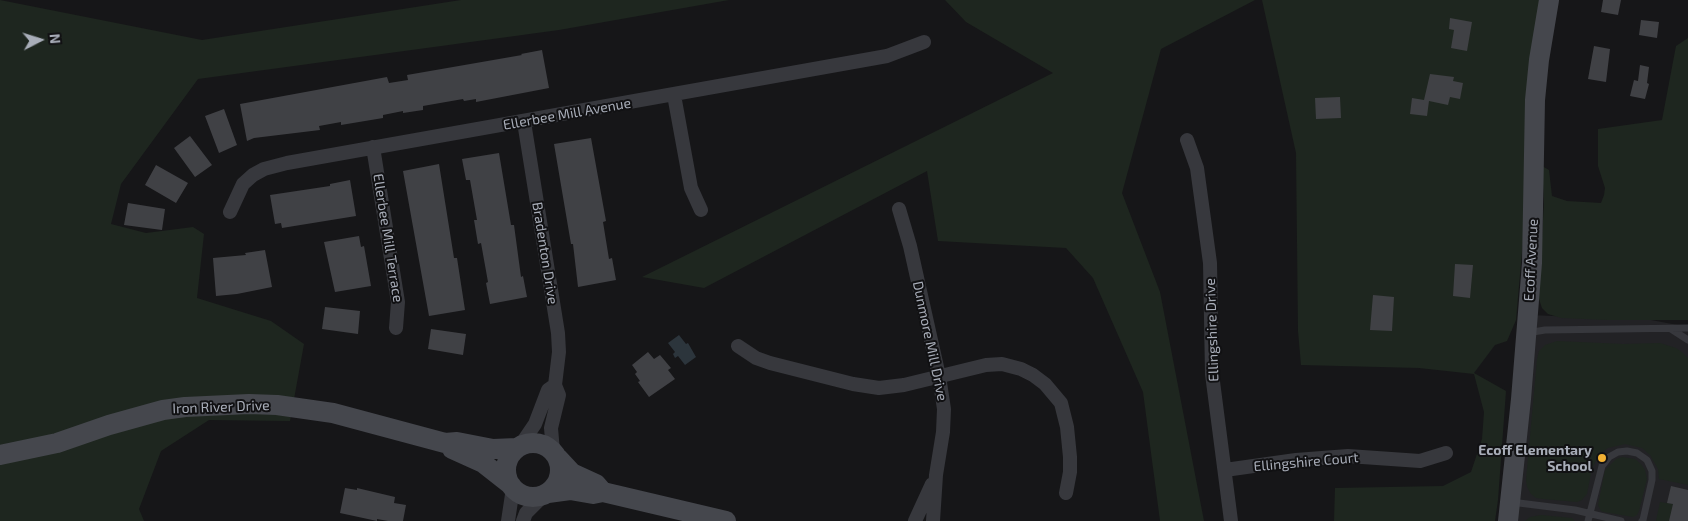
<!DOCTYPE html>
<html>
<head>
<meta charset="utf-8">
<style>
	body { margin:0 }
	#map { position:relative; width:1688px; height:521px; overflow:hidden; background:#161618; font-family:"Exo 2",sans-serif }
	canvas { display:block }
	.north { position:absolute; left:15px; top:15px; width:50px; height:50px; -webkit-text-stroke:4px #111113; paint-order:stroke; rotate:85deg; font-size:14px; font-weight:700; line-height:20px; text-align:center; color:#a8adb8 }
	.north::after { content:''; display:block; margin:auto; width:18px; height:22px; background:#a8adb8; clip-path:polygon(50% 0,100% 100%,50% 72%,0 100%) }
</style>
</head>
<body>
<div id="map">
<canvas width="1688" height="521"></canvas>
<div class="north">N</div>
</div>
<script>
const ctx = document.querySelector('canvas').getContext('2d');
ctx.lineJoin = 'round';
function fill(path, color) { ctx.fillStyle = color; ctx.fill(path, 'evenodd'); }
const shape = rows => new Path2D(rows.map(r => 'M' + r).join(''));
function strokePath(path, color, width, dash) { ctx.strokeStyle = color; ctx.lineWidth = width; ctx.lineCap = dash ? 'butt' : 'round'; ctx.setLineDash(dash || []); ctx.stroke(path); }
function label(font, color, halo, rows, align = 'center') {
  ctx.font = font + ' "Exo 2",sans-serif'; ctx.lineWidth = 4; ctx.setLineDash([]); ctx.textBaseline = 'middle'; ctx.strokeStyle = halo; ctx.fillStyle = color; for (const [text, x, y, turn = 0] of rows) {
    ctx.save(); ctx.translate(x, y); ctx.rotate((+turn || 0) * Math.PI / 180); ctx.textAlign = isNaN(turn) ? turn : align; if (halo) ctx.strokeText(text, 0, 0); ctx.fillText(text, 0, 0); ctx.restore();
  }
}
fill(shape([
	[1529,315,1651,320,1688,327,1688,521,1509,521]
]), '#222225');
fill(shape([
	[0,0,202,40,461,0,729,0,559,30,198,79,121,184,111,224,146,233,193,227,204,234,197,298,271,321,304,344,290,421,209,420,161,451,139,509,144,521,0,521],
	[945,0,1255,0,1161,49,1122,193,1160,292,1204,521,1160,521,1143,392,1093,278,1066,248,938,241,927,171,704,288,642,277,1053,73,966,22],
	[1262,0,1544,0,1516,320,1507,341,1495,345,1474,373,1506,391,1498,500,1495,521,1334,521,1335,488,1443,486,1471,472,1482,439,1484,412,1474,374,1419,368,1301,365,1298,331,1296,153],
	[1688,38,1688,320,1607,320,1561,318,1548,314,1542,308,1539,299,1539,289,1544,203,1542,166,1549,170,1552,196,1567,201,1601,203,1604,195,1605,188,1598,166,1598,129,1662,120,1676,46],
	[1557,341,1623,344,1660,343,1676,348,1683,353,1688,358,1688,485,1659,479,1658,469,1650,455,1642,448,1625,444,1608,448,1600,454,1592,468,1587,494,1582,500,1577,502,1543,499,1536,498,1531,494,1527,487,1526,480,1537,359,1539,351,1545,345],
	[1622,457,1635,459,1641,464,1645,470,1647,479,1639,511,1637,515,1633,517,1604,512,1601,511,1598,505,1605,470,1616,459],
	[1660,502,1673,504,1669,521,1656,521],
	[1541,515,1572,518,1575,521,1525,521,1530,517]
]), '#1e261f');
fill(shape([
	[679,335,686,344,688,343,696,357,685,365,678,356,675,358,673,354,675,352,668,343]
]), '#2c353c');
fill(shape([
	[1603,0,1621,0,1618,15,1601,12],
	[1450,18,1472,22,1467,51,1451,48,1454,30,1449,29],
	[1641,20,1659,22,1657,38,1639,35],
	[1594,46,1610,49,1606,82,1588,79],
	[542,50,549,88,476,102,476,99,464,101,463,99,423,106,423,110,403,113,403,111,383,115,383,118,341,125,341,122,319,126,320,130,254,138,247,141,240,104,387,77,389,83,408,80,407,75,522,55,521,54],
	[1640,65,1649,67,1647,83,1649,84,1645,99,1630,96,1634,80,1638,81],
	[1430,74,1454,77,1453,81,1463,83,1460,99,1450,97,1448,105,1429,101,1427,116,1410,114,1412,98,1424,100],
	[1340,97,1341,118,1316,119,1315,98],
	[224,109,237,145,219,153,205,116],
	[190,136,212,165,195,177,174,148],
	[591,138,606,221,603,222,609,259,612,258,616,280,578,287,573,244,571,244,554,144],
	[499,153,511,225,514,225,521,277,523,276,527,297,490,304,486,283,488,282,481,243,478,244,474,220,477,220,470,180,466,180,462,159],
	[439,164,454,258,457,258,465,310,429,316,403,171],
	[156,165,188,183,176,203,145,185],
	[350,180,356,216,282,228,281,223,275,224,270,195,330,186,330,184],
	[128,203,165,209,162,230,124,225],
	[359,236,361,247,364,246,371,286,335,292,324,242],
	[265,250,272,287,237,294,216,296,213,258,246,255,245,253],
	[1455,264,1473,265,1470,298,1453,296],
	[1373,295,1394,297,1392,331,1370,330],
	[325,307,360,311,358,334,322,329],
	[431,329,466,334,463,355,428,349],
	[648,352,654,359,660,355,671,368,668,370,675,379,649,397,638,382,640,381,635,374,637,372,632,365],
	[1671,486,1688,490,1688,521,1669,521,1673,504,1667,503],
	[345,488,357,490,357,488,395,497,394,503,406,505,403,521,388,521,377,519,377,521,340,513]
]), '#404145');
strokePath(shape([
	[1671,329,1688,340],
	[1527,333,1545,330,1688,328],
	[1511,502,1575,510,1621,521],
	[1588,521,1602,466,1609,457,1618,452,1627,451,1637,453,1647,460,1652,471,1652,480,1643,520,1642,521]
]), '#37383d', 7);
strokePath(shape([
	[674,95,691,188,701,210],
	[524,122,558,333,559,352,555,385,559,395,551,428,553,451],
	[1187,140,1197,168,1210,263,1212,374,1231,521],
	[373,147,398,302,396,328],
	[899,209,910,246,939,376,944,409,943,432,936,475,933,521],
	[230,212,243,184,253,175,264,169,287,163,887,56,924,42],
	[738,346,756,358,770,363,853,384,879,388,904,385,986,365,1002,364,1021,369,1033,375,1045,384,1061,403,1067,427,1070,457,1070,472,1066,493],
	[520,446,535,424,548,390,555,385],
	[1225,470,1296,460,1348,456,1420,461,1446,453],
	[508,521,513,488],
	[523,521,526,513,544,495],
	[915,521,932,484]
]), '#37383d', 14);
strokePath(shape([
	'506 470a27 27 0 1 1 54 0a27 27 0 1 1-54 0Z',
	[452,449,483,463,511,485],
	[0,455,57,443,109,425,163,410,185,407,249,404,277,405,333,413,445,443,457,442,493,449,517,448],
	[558,458,572,473,596,484,603,492],
	[548,493,570,490,593,494,603,492,726,521],
	[1508,521,1521,399,1532,263,1535,100,1539,60,1549,0]
]), '#45474d', 20);
for (const [x, y, r, color] of [
	[1602,458,5,"#f2b134"]
]) { const dot = new Path2D(); dot.arc(x, y, r, 0, 2 * Math.PI); ctx.fillStyle = color; ctx.fill(dot); strokePath(dot, '#111113', 2); }
label('14px', '#a8adb8', '#111113', [
	["Ellerbee Mill Avenue",567,114,-10],
	["Ellerbee Mill Terrace",388,238,81],
	["Bradenton Drive",545,253,81],
	["Ecoff Avenue",1531,260,-87],
	["Ellingshire Drive",1212,330,-92],
	["Dunmore Mill Drive",930,341,78],
	["Iron River Drive",221,407,-2],
	["Ellingshire Court",1306,462,-5]
]);
label('bold 14px', '#a8adb8', '#111113', [
	["Ecoff Elementary",1592,450],
	["School",1592,466]
], 'right');
</script>
</body>
</html>
